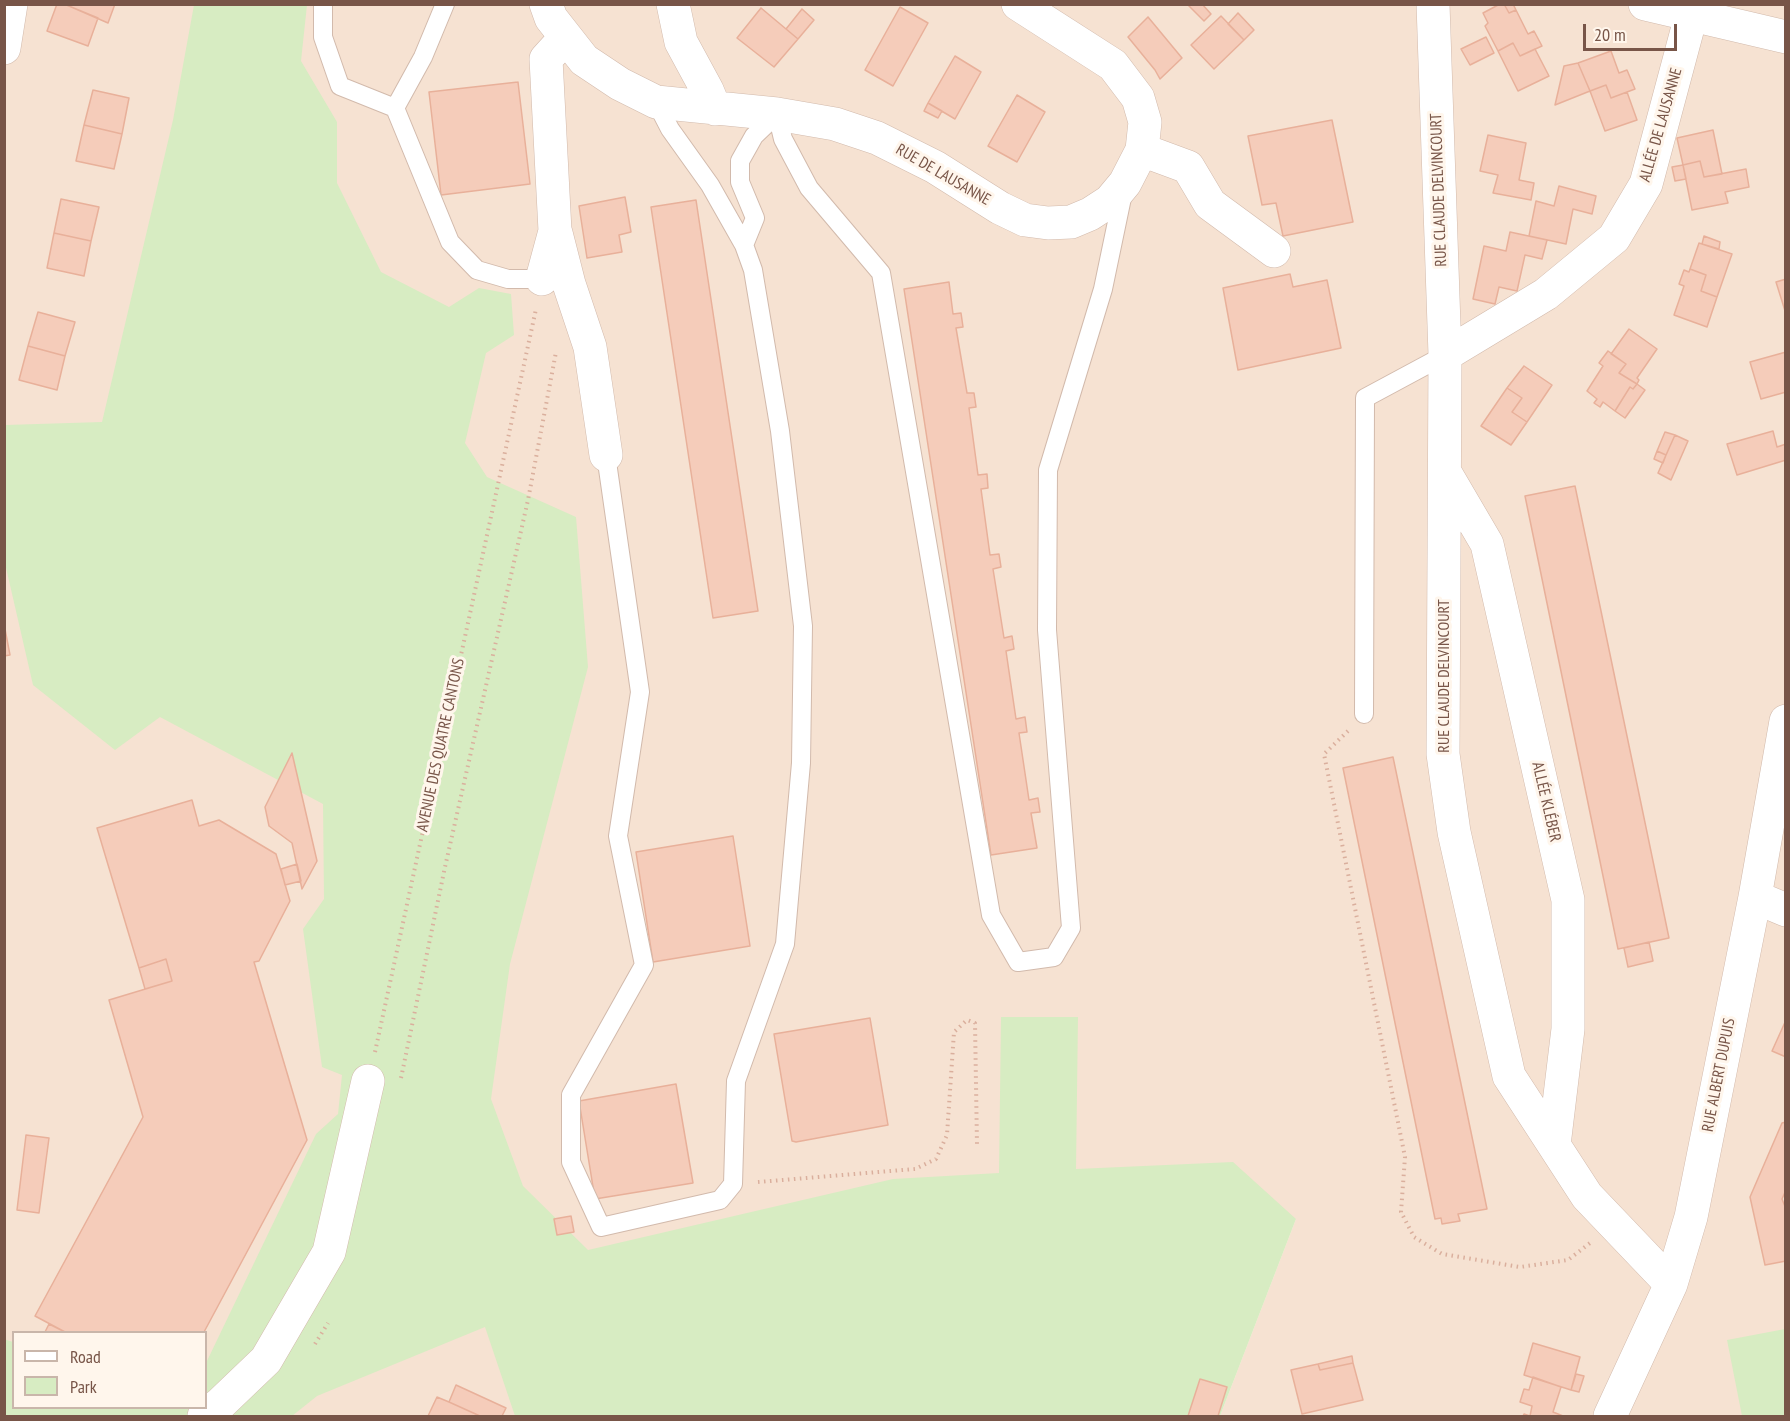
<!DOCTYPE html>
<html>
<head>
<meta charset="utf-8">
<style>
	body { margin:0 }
	#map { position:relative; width:1790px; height:1421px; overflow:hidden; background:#fef1e4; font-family:"PT Sans Narrow",sans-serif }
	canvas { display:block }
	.frame { position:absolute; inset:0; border:6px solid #785548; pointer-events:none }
	.legend { position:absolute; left:12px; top:1331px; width:195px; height:78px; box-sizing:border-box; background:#fff6ec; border:2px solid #c9b6aa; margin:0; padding:8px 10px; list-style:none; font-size:18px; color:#785548 }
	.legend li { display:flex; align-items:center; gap:12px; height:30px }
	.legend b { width:30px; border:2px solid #c9b6aa }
	.scale { position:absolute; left:1583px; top:24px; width:94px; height:27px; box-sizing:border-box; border:3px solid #785548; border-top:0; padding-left:8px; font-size:18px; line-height:21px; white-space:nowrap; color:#785548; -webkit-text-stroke:4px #fff6ec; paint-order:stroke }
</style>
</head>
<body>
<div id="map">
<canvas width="1790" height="1421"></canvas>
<div class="frame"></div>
<ul class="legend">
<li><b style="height:8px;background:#fff"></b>Road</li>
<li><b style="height:16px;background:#d7ecc2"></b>Park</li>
</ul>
<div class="scale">20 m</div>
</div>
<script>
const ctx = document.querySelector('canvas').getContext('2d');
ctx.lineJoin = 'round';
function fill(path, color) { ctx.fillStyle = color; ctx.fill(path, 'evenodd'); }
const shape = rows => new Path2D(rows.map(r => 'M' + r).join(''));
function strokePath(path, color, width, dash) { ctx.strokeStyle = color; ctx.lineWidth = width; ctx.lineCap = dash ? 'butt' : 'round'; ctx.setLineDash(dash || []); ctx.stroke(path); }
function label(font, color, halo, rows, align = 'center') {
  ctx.font = font + ' "PT Sans Narrow",sans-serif'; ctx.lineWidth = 6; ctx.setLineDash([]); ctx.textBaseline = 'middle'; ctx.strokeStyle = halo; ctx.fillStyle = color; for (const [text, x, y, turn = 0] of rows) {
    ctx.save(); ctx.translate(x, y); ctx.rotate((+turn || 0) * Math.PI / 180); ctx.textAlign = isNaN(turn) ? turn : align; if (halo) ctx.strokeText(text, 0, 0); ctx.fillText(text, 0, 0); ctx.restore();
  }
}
fill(shape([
	[5,5,1785,5,1785,1416,1220,1416,1296,1219,714,1416,5,1416],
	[14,1332,206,1332,206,1408,14,1408]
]), '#f6e2d2');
fill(shape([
	[194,5,307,5,301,61,337,122,337,183,381,272,449,307,479,288,511,294,514,335,486,353,465,443,487,477,576,517,588,667,510,964,491,1099,523,1186,588,1250,893,1179,999,1173,1001,1017,1078,1017,1076,1169,1233,1162,1296,1219,1220,1416,515,1416,485,1327,317,1396,292,1416,5,1416,4,1339,13,1342,14,1408,206,1408,206,1363,316,1134,338,1114,342,1075,322,1067,303,929,324,899,323,804,160,717,115,750,33,685,4,559,5,425,102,422,173,120],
	[1785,1329,1785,1416,1742,1416,1727,1340]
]), '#d7ecc2');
const building = shape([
	[57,4,64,4,98,18,88,46,47,31,57,4],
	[70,4,115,4,108,23,69,6,70,4],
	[1187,4,1202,4,1211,14,1204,21,1187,4],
	[1500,4,1504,4,1509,13,1516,10,1528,34,1534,31,1542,46,1520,56,1513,43,1498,51,1485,26,1488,23,1483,13,1500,4],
	[1504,4,1513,4,1516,10,1509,13,1504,4],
	[900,7,928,23,893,86,865,70,900,7],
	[761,8,798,39,774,67,737,38,761,8],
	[802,9,814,20,798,39,786,29,802,9],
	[1238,13,1254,30,1244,40,1228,24,1238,13],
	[1221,16,1244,40,1214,69,1191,45,1221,16],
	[1148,17,1182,58,1160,79,1155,70,1128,37,1148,17],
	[1486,37,1494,53,1470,65,1461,49,1486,37],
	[1513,43,1520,56,1535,49,1549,76,1518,91,1498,51,1513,43],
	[1611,51,1619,73,1627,70,1635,89,1611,98,1606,85,1590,91,1578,63,1611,51],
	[955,56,981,72,955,119,928,103,955,56],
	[1578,63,1590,91,1555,105,1564,66,1578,63],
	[518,82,530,184,441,195,429,92,518,82],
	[1606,85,1611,98,1627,92,1637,120,1605,131,1590,91,1606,85],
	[93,90,129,98,122,134,84,125,93,90],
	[1017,95,1045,112,1017,162,988,146,1017,95],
	[928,103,942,111,938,118,924,111,928,103],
	[1332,120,1353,222,1283,236,1276,203,1262,205,1248,136,1332,120],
	[84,125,122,134,114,169,76,161,84,125],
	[1713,130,1722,174,1704,177,1700,161,1683,165,1677,138,1713,130],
	[1488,135,1526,143,1519,180,1534,183,1531,200,1493,193,1498,175,1480,171,1488,135],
	[1700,161,1704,177,1746,169,1749,187,1725,192,1728,203,1692,210,1683,165,1700,161],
	[1683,165,1686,179,1675,181,1672,167,1683,165],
	[1559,186,1596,196,1592,214,1573,209,1566,244,1529,236,1536,201,1554,206,1559,186],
	[625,197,631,232,619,235,622,252,587,258,579,206,625,197],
	[61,199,99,207,91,241,54,233,61,199],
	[696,200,758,611,713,618,651,207,696,200],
	[1510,232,1547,240,1542,259,1525,255,1517,291,1499,287,1495,304,1473,299,1484,246,1506,251,1510,232],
	[54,233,91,241,84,276,47,268,54,233],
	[1704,236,1720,242,1719,249,1702,244,1704,236],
	[1699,243,1732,254,1717,297,1701,291,1706,275,1690,269,1699,243],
	[1690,269,1706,275,1701,291,1717,297,1707,327,1674,315,1684,286,1679,284,1684,270,1689,272,1690,269],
	[1290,274,1293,287,1327,280,1341,348,1238,370,1223,288,1290,274],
	[1786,279,1786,314,1776,282,1786,279],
	[949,282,953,314,961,313,963,327,956,328,967,393,974,393,976,407,969,408,978,475,987,474,988,488,981,489,990,555,999,554,1001,567,993,569,1004,638,1012,636,1014,649,1006,651,1016,719,1025,717,1027,732,1019,733,1029,800,1038,798,1040,812,1031,813,1037,848,991,855,904,289,949,282],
	[38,312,75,322,65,356,28,346,38,312],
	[1629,329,1657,349,1637,378,1639,380,1637,384,1619,373,1626,364,1611,354,1629,329],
	[28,346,65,356,57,390,19,380,28,346],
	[1608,351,1626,364,1619,373,1637,384,1633,389,1630,387,1615,411,1603,402,1600,407,1594,403,1597,399,1587,391,1603,366,1599,363,1608,351],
	[1786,352,1786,392,1761,399,1750,362,1786,352],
	[1524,366,1552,385,1527,422,1512,412,1522,398,1507,388,1524,366],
	[1637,384,1645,390,1625,418,1615,411,1630,387,1633,389,1637,384],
	[1507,388,1522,398,1512,412,1527,422,1511,445,1481,426,1507,388],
	[1773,431,1777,447,1786,444,1786,460,1737,475,1727,444,1773,431],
	[1665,432,1675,435,1666,455,1657,451,1665,432],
	[1675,435,1688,441,1671,480,1658,473,1675,435],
	[1657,451,1666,455,1663,463,1654,459,1657,451],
	[1575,486,1669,938,1618,949,1525,496,1575,486],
	[4,624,10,655,4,656,4,624],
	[292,753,317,861,302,889,292,843,269,826,265,807,292,753],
	[1393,757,1487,1209,1458,1214,1460,1221,1442,1224,1441,1218,1435,1219,1343,768,1393,757],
	[192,800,199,826,219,820,276,854,290,901,259,961,254,962,307,1140,204,1332,65,1332,35,1316,143,1117,109,1000,172,981,166,959,139,968,97,828,192,800],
	[733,836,750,946,653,962,636,852,733,836],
	[297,864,301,881,285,885,281,869,297,864],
	[1649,942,1653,961,1628,967,1624,948,1649,942],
	[166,959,172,981,145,989,139,968,166,959],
	[870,1018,888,1125,796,1142,792,1141,774,1034,870,1018],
	[1786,1020,1786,1057,1772,1051,1786,1020],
	[676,1084,693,1183,595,1199,579,1101,676,1084],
	[1786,1122,1786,1190,1782,1199,1786,1209,1786,1261,1765,1265,1750,1197,1782,1123,1786,1122],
	[26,1135,49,1138,39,1213,17,1210,26,1135],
	[571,1216,574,1232,557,1235,554,1219,571,1216],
	[49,1324,65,1332,45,1332,49,1324],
	[1533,1343,1580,1357,1571,1390,1524,1375,1533,1343],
	[1352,1356,1353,1363,1320,1370,1318,1364,1352,1356],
	[1353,1363,1363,1400,1302,1414,1291,1370,1318,1364,1320,1370,1353,1363],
	[1576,1374,1584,1376,1579,1392,1571,1390,1576,1374],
	[1533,1377,1561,1387,1553,1412,1563,1416,1523,1416,1524,1414,1530,1416,1532,1406,1520,1402,1524,1389,1529,1390,1533,1377],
	[1200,1379,1227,1387,1218,1416,1188,1416,1200,1379],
	[456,1385,506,1408,502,1416,480,1416,449,1402,456,1385],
	[437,1397,449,1402,480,1416,428,1416,437,1397]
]);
fill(building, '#f5ccba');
strokePath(building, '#e8b09a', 1.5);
const lane = shape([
	[323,4,323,37,340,86,395,108,450,242,477,270,508,279,542,279],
	[395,108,423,57,445,4],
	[777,114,783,139,809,188,881,273,991,915,1018,962,1054,957,1071,928,1047,630,1048,470,1103,289,1123,193],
	[744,245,755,218,740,182,740,161,754,136,777,114],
	[606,455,640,692,618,836,644,965,571,1095,571,1162,601,1227,720,1200,733,1184,736,1081,785,944,801,763,803,626,780,431,753,270,744,245,710,185,670,129,656,102],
	[1364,714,1365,398,1445,355]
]);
const street = shape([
	[546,4,551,18,584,60,620,84,656,102,777,114,835,124,877,138,935,167,1000,208,1025,220,1048,223,1071,222,1090,214,1110,201,1125,183,1142,150,1145,122,1138,98,1113,65,1018,4],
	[673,4,681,42,707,90,715,109],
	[1433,4,1445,355,1443,754,1454,832,1509,1076,1587,1196,1671,1284],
	[1645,4,1786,37],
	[4,48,11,4],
	[1142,150,1188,167,1210,204,1274,251],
	[556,233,569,284,590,347,606,455],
	[542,279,555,231,546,59,566,37],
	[1445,355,1546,294,1614,238,1646,184,1691,16],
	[1446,474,1487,544,1568,900,1568,1029,1554,1145],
	[1755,897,1786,910],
	[204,1416,220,1404,266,1360,329,1252,368,1081],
	[1610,1416,1671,1284,1691,1217,1755,897,1786,721]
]);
strokePath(lane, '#d2baac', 20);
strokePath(street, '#d2baac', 34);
strokePath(shape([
	[1348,731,1324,754,1405,1157,1401,1212,1414,1237,1442,1254,1520,1267,1568,1260,1590,1243],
	[375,1052,536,309],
	[401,1078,445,867,528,500,556,352],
	[758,1182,915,1169,936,1159,947,1135,954,1032,967,1020,975,1023,977,1145],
	[315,1344,328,1323]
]), '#daaf9d', 4, [1.5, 4.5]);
strokePath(lane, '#fff', 18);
strokePath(street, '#fff', 33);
label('16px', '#785548', '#fff6ec', [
	["ALLÉE DE LAUSANNE",1661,125,-74],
	["RUE DE LAUSANNE",943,175,30],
	["RUE CLAUDE DELVINCOURT",1439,190,-92],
	["RUE CLAUDE DELVINCOURT",1444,676,-90],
	["AVENUE DES QUATRE CANTONS",441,745,-78],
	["ALLÉE KLÉBER",1546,802,77],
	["RUE ALBERT DUPUIS",1719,1075,-79]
]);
</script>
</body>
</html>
